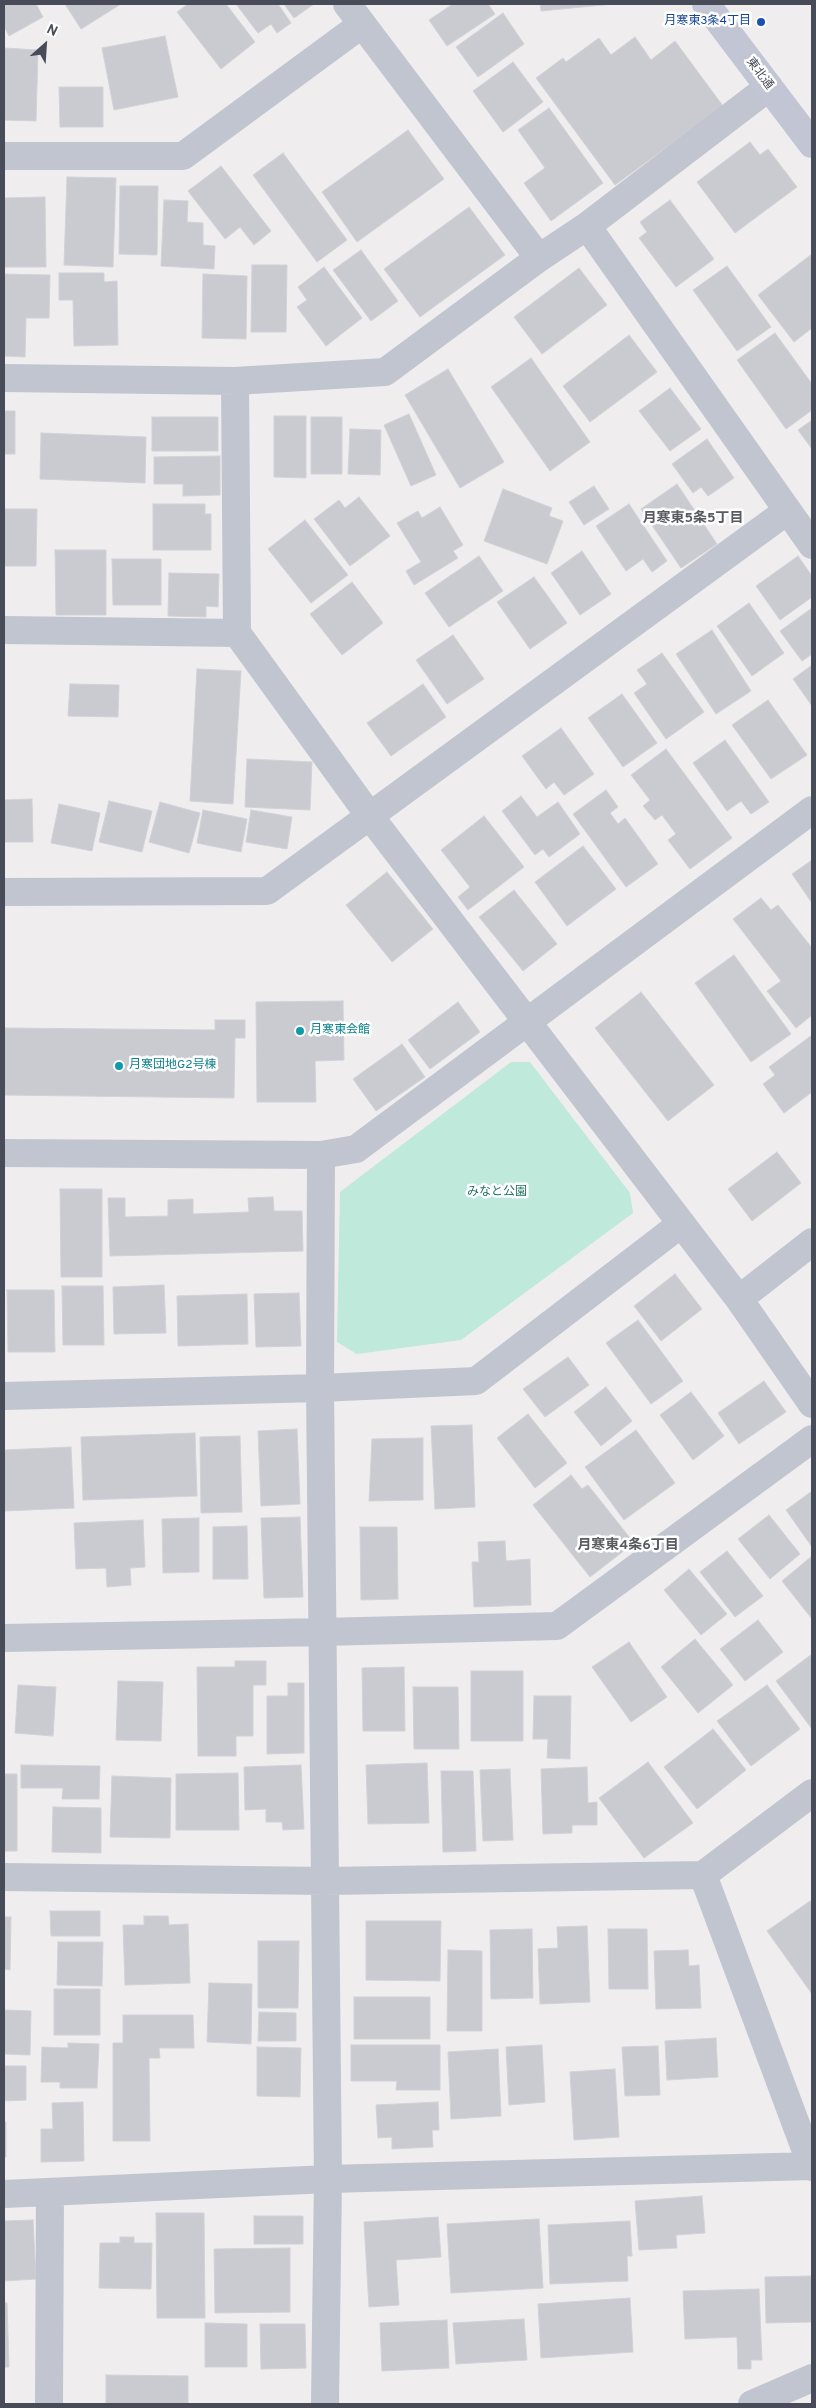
<!DOCTYPE html>
<html>
<head>
<meta charset="utf-8">
<style>
	body { margin:0 }
	#map { position:relative; width:816px; height:2408px; overflow:hidden; background:#efeded; font-family:Overpass,sans-serif }
	canvas { display:block }
	.frame { position:absolute; inset:0; border:5px solid #474c58; pointer-events:none }
	.north { position:absolute; left:20px; top:20px; width:50px; height:50px; -webkit-text-stroke:4px #fff; paint-order:stroke; rotate:26deg; font-size:14px; font-weight:700; line-height:20px; text-align:center; color:#474c58 }
	.north::after { content:''; display:block; margin:auto; width:18px; height:22px; background:#474c58; clip-path:polygon(50% 0,100% 100%,50% 72%,0 100%) }
</style>
</head>
<body>
<div id="map">
<canvas width="816" height="2408"></canvas>
<div class="frame"></div>
<div class="north">N</div>
</div>
<script>
const ctx = document.querySelector('canvas').getContext('2d');
ctx.lineJoin = 'round';
function fill(path, color) { ctx.fillStyle = color; ctx.fill(path, 'evenodd'); }
const shape = rows => new Path2D(rows.map(r => 'M' + r).join(''));
function strokePath(path, color, width, dash) { ctx.strokeStyle = color; ctx.lineWidth = width; ctx.lineCap = dash ? 'butt' : 'round'; ctx.setLineDash(dash || []); ctx.stroke(path); }
function label(font, color, halo, rows, align = 'center') {
  ctx.font = font + ' Overpass,"Noto Sans JP",sans-serif'; ctx.lineWidth = 5; ctx.setLineDash([]); ctx.textBaseline = 'middle'; ctx.strokeStyle = halo; ctx.fillStyle = color; for (const [text, x, y, turn = 0] of rows) {
    ctx.save(); ctx.translate(x, y); ctx.rotate((+turn || 0) * Math.PI / 180); ctx.textAlign = isNaN(turn) ? turn : align; if (halo) ctx.strokeText(text, 0, 0); ctx.fillText(text, 0, 0); ctx.restore();
  }
}
fill(shape([
	[511,1062,530,1062,630,1193,633,1213,461,1340,357,1354,337,1342,340,1192]
]), '#bfe9da');
const building = shape([
	[4,4,36,4,43,17,9,36,4,26,4,4],
	[65,4,121,4,81,29,65,4],
	[188,4,226,4,255,42,221,69,177,12,188,4],
	[236,4,278,4,291,23,277,33,271,24,258,33,236,4],
	[284,4,314,4,294,18,284,4],
	[453,4,488,4,495,14,447,46,429,20,453,4],
	[540,4,613,4,541,11,540,4],
	[503,13,524,44,478,77,456,47,503,13],
	[165,36,178,97,114,110,102,48,165,36],
	[635,37,651,60,675,41,723,106,615,185,536,78,563,58,566,62,599,38,611,55,635,37],
	[4,48,38,50,36,121,4,120,4,48],
	[513,62,543,102,503,132,473,91,513,62],
	[59,87,103,87,103,127,60,127,59,87],
	[549,108,603,183,551,221,524,183,545,168,518,130,549,108],
	[408,130,444,179,357,242,322,192,408,130],
	[750,142,760,155,768,149,797,187,735,233,697,182,750,142],
	[283,153,347,240,317,262,253,175,283,153],
	[221,166,271,231,254,245,240,227,225,239,188,191,221,166],
	[67,177,116,178,113,267,64,265,67,177],
	[120,186,158,186,157,255,119,254,120,186],
	[45,197,46,267,4,267,4,198,45,197],
	[164,200,188,201,187,222,203,223,203,245,215,246,214,269,161,266,164,200],
	[670,200,714,259,676,287,639,238,647,232,640,222,670,200],
	[469,207,505,255,420,317,384,269,469,207],
	[361,250,398,301,371,321,333,270,361,250],
	[812,254,812,328,794,342,758,295,812,254],
	[252,265,287,265,286,332,251,332,252,265],
	[727,266,771,327,737,351,693,290,727,266],
	[324,267,362,318,326,346,297,307,307,300,298,287,324,267],
	[579,268,607,305,542,354,514,317,579,268],
	[59,273,104,273,104,282,117,281,118,345,74,346,73,300,59,300,59,273],
	[4,274,50,275,49,318,26,318,25,357,4,356,4,274],
	[203,274,247,276,246,339,202,338,203,274],
	[775,333,812,384,812,410,786,429,737,360,775,333],
	[629,335,657,372,590,422,563,386,629,335],
	[531,358,590,442,550,471,491,387,531,358],
	[448,369,504,462,460,488,405,395,448,369],
	[670,388,701,429,670,451,639,411,670,388],
	[4,411,15,411,15,454,4,454,4,411],
	[409,414,436,475,411,486,384,425,409,414],
	[274,416,306,416,306,478,274,477,274,416],
	[152,417,218,417,218,451,152,451,152,417],
	[311,417,342,417,342,474,311,474,311,417],
	[812,420,812,449,798,430,812,420],
	[350,429,381,430,380,475,348,474,350,429],
	[41,433,146,437,145,483,40,479,41,433],
	[707,439,734,478,708,496,701,487,693,493,672,464,707,439],
	[220,456,220,495,183,496,183,484,154,484,154,457,220,456],
	[677,484,717,544,681,568,641,509,677,484],
	[594,486,609,509,584,525,569,502,594,486],
	[503,489,552,508,549,516,563,521,547,564,484,541,503,489],
	[359,497,390,536,350,566,314,519,339,500,345,508,359,497],
	[153,504,205,504,205,514,211,514,211,550,153,550,153,504],
	[629,504,667,561,652,572,643,559,626,571,596,526,629,504],
	[440,507,463,545,453,551,458,558,414,585,406,571,421,562,397,523,418,511,422,518,440,507],
	[4,509,37,509,36,566,4,566,4,509],
	[305,520,348,575,311,603,268,549,305,520],
	[55,550,106,550,106,615,56,615,55,550],
	[582,551,611,594,580,615,551,573,582,551],
	[479,556,503,591,449,627,425,593,479,556],
	[798,556,812,576,812,597,780,620,756,586,798,556],
	[112,559,161,559,161,605,113,605,112,559],
	[169,573,219,574,218,607,206,606,206,617,168,616,169,573],
	[534,577,567,623,530,649,497,602,534,577],
	[352,582,383,623,342,655,310,614,352,582],
	[749,603,784,653,752,676,717,626,749,603],
	[812,608,812,654,802,661,780,631,812,608],
	[712,630,751,691,716,714,676,654,712,630],
	[453,635,484,679,447,704,416,660,453,635],
	[662,653,704,712,666,739,634,693,647,684,637,670,662,653],
	[812,665,812,706,793,679,812,665],
	[197,669,241,671,233,804,190,801,197,669],
	[70,684,119,685,118,717,68,716,70,684],
	[423,684,446,717,391,756,367,723,423,684],
	[622,694,657,743,623,767,588,718,622,694],
	[768,700,807,755,771,779,732,725,768,700],
	[561,728,594,774,564,795,554,782,546,789,522,756,561,728],
	[725,740,769,802,751,814,741,801,727,811,693,763,725,740],
	[666,749,732,838,690,869,668,840,676,834,662,815,655,820,643,806,650,800,631,775,666,749],
	[247,759,312,762,310,810,245,807,247,759],
	[606,790,618,807,610,813,618,824,625,818,658,864,626,887,573,814,606,790],
	[521,796,537,817,558,802,580,834,549,857,543,849,535,855,502,811,521,796],
	[32,799,33,842,4,842,4,800,32,799],
	[109,801,152,811,142,852,99,842,109,801],
	[160,802,200,813,189,853,149,842,160,802],
	[59,804,100,813,92,851,51,843,59,804],
	[203,810,247,819,241,852,197,843,203,810],
	[251,810,292,817,287,849,246,842,251,810],
	[484,816,524,867,468,910,458,897,470,887,441,850,484,816],
	[583,846,616,889,567,926,535,882,583,846],
	[812,860,812,903,792,874,812,860],
	[387,872,433,929,392,962,346,905,387,872],
	[514,890,557,944,523,971,479,917,514,890],
	[761,898,771,910,778,905,812,948,812,1015,796,1028,767,991,781,981,733,919,761,898],
	[734,955,791,1034,751,1062,695,983,734,955],
	[641,992,714,1085,668,1121,595,1028,641,992],
	[343,1001,344,1060,315,1061,316,1102,257,1102,256,1002,343,1001],
	[458,1002,480,1032,430,1069,408,1040,458,1002],
	[215,1020,245,1020,245,1038,235,1038,234,1098,4,1095,4,1028,215,1030,215,1020],
	[812,1035,812,1092,784,1113,763,1084,775,1075,769,1067,812,1035],
	[402,1044,425,1077,376,1111,353,1079,402,1044],
	[777,1152,801,1183,752,1221,728,1189,777,1152],
	[60,1189,102,1189,102,1277,61,1277,60,1189],
	[273,1197,274,1211,302,1211,303,1251,110,1256,108,1198,125,1198,125,1217,168,1216,168,1200,193,1199,193,1214,249,1212,248,1198,273,1197],
	[675,1274,702,1309,661,1341,634,1306,675,1274],
	[164,1285,166,1333,114,1334,113,1287,164,1285],
	[62,1286,103,1286,104,1345,63,1345,62,1286],
	[7,1290,54,1290,55,1352,8,1352,7,1290],
	[299,1293,301,1346,256,1347,254,1294,299,1293],
	[247,1294,248,1344,178,1346,177,1296,247,1294],
	[638,1320,683,1381,651,1404,606,1343,638,1320],
	[568,1357,589,1385,545,1417,523,1389,568,1357],
	[764,1381,786,1412,739,1444,718,1413,764,1381],
	[606,1387,632,1421,601,1446,574,1412,606,1387],
	[691,1392,724,1436,693,1460,660,1415,691,1392],
	[528,1414,567,1463,535,1488,497,1438,528,1414],
	[472,1425,475,1507,435,1509,431,1426,472,1425],
	[297,1429,300,1504,261,1506,258,1431,297,1429],
	[636,1430,675,1483,624,1520,585,1467,636,1430],
	[195,1433,197,1496,83,1500,81,1437,195,1433],
	[240,1436,242,1512,201,1513,200,1437,240,1436],
	[423,1438,423,1500,369,1501,372,1439,423,1438],
	[71,1447,74,1508,4,1511,4,1450,71,1447],
	[571,1475,582,1489,588,1485,634,1543,590,1577,533,1505,571,1475],
	[812,1491,812,1547,786,1510,812,1491],
	[769,1515,800,1554,770,1579,738,1539,769,1515],
	[300,1517,303,1597,264,1598,261,1518,300,1517],
	[199,1518,199,1572,163,1573,162,1519,199,1518],
	[143,1520,145,1567,130,1568,131,1585,107,1587,106,1568,76,1569,74,1523,143,1520],
	[247,1526,248,1579,213,1579,213,1527,247,1526],
	[360,1527,397,1527,398,1599,361,1600,360,1527],
	[505,1541,506,1561,530,1559,531,1605,474,1607,472,1562,479,1562,478,1542,505,1541],
	[727,1551,763,1596,735,1617,700,1572,727,1551],
	[812,1556,812,1619,782,1581,812,1556],
	[689,1569,727,1614,701,1635,664,1590,689,1569],
	[758,1620,783,1652,745,1681,720,1649,758,1620],
	[695,1639,733,1685,698,1713,661,1667,695,1639],
	[629,1642,667,1697,631,1722,592,1667,629,1642],
	[812,1654,812,1729,776,1681,812,1654],
	[235,1661,266,1661,266,1685,253,1685,253,1736,236,1736,236,1756,198,1756,197,1667,235,1667,235,1661],
	[404,1667,405,1731,363,1731,362,1668,404,1667],
	[471,1671,523,1671,523,1741,471,1741,471,1671],
	[118,1681,163,1682,161,1741,116,1740,118,1681],
	[288,1683,304,1683,304,1753,267,1754,267,1696,288,1696,288,1683],
	[18,1685,56,1687,53,1736,15,1733,18,1685],
	[767,1685,800,1729,751,1766,717,1721,767,1685],
	[413,1687,458,1687,459,1749,414,1749,413,1687],
	[534,1696,571,1696,570,1759,547,1758,548,1739,533,1739,534,1696],
	[713,1729,746,1770,697,1809,664,1767,713,1729],
	[648,1762,693,1823,644,1858,599,1798,648,1762],
	[427,1763,429,1823,368,1824,366,1765,427,1763],
	[21,1765,100,1766,99,1799,62,1799,63,1788,21,1788,21,1765],
	[301,1765,304,1829,283,1830,282,1822,266,1822,266,1809,245,1810,244,1767,301,1765],
	[587,1767,588,1803,597,1802,597,1825,572,1825,572,1833,543,1834,541,1769,587,1767],
	[510,1769,513,1840,483,1841,480,1770,510,1769],
	[441,1771,473,1771,476,1851,443,1852,441,1771],
	[238,1773,239,1830,176,1830,176,1774,238,1773],
	[4,1774,17,1774,17,1851,4,1851,4,1774],
	[112,1776,171,1778,170,1838,110,1837,112,1776],
	[53,1807,101,1808,101,1853,52,1852,53,1807],
	[810,1901,812,1904,812,1994,767,1931,810,1901],
	[50,1911,100,1911,100,1936,51,1936,50,1911],
	[144,1916,168,1916,169,1925,188,1924,190,1983,125,1985,123,1925,144,1925,144,1916],
	[4,1917,11,1917,10,1970,4,1969,4,1917],
	[366,1921,441,1921,440,1981,366,1980,366,1921],
	[587,1926,590,2002,540,2004,538,1949,558,1948,557,1927,587,1926],
	[532,1929,533,1998,491,1999,490,1930,532,1929],
	[608,1929,647,1929,648,1989,609,1989,608,1929],
	[258,1941,299,1941,298,2008,258,2008,258,1941],
	[58,1942,103,1942,102,1986,57,1985,58,1942],
	[448,1950,482,1951,482,2031,447,2031,448,1950],
	[688,1950,689,1966,699,1965,701,2008,656,2009,654,1951,688,1950],
	[209,1983,252,1984,251,2044,207,2042,209,1983],
	[54,1989,100,1989,100,2035,54,2035,54,1989],
	[354,1997,430,1997,430,2039,354,2039,354,1997],
	[4,2010,31,2011,30,2055,4,2054,4,2010],
	[259,2012,296,2013,296,2041,258,2041,259,2012],
	[123,2015,193,2015,194,2048,159,2048,160,2058,149,2058,150,2141,113,2141,113,2043,123,2043,123,2015],
	[716,2038,718,2077,667,2080,665,2041,716,2038],
	[68,2043,99,2044,97,2088,60,2088,60,2082,41,2082,42,2047,68,2048,68,2043],
	[351,2045,440,2045,440,2090,396,2090,397,2081,351,2081,351,2045],
	[542,2045,545,2102,509,2105,506,2047,542,2045],
	[658,2046,660,2095,625,2096,622,2047,658,2046],
	[257,2047,301,2048,300,2097,257,2096,257,2047],
	[498,2049,501,2116,451,2119,448,2052,498,2049],
	[4,2066,26,2066,26,2100,4,2101,4,2066],
	[615,2069,619,2137,574,2140,570,2072,615,2069],
	[83,2102,84,2161,41,2162,41,2129,53,2129,52,2103,83,2102],
	[438,2102,439,2130,432,2130,433,2147,392,2149,392,2137,378,2138,376,2105,438,2102],
	[4,2122,6,2122,6,2157,4,2157,4,2122],
	[702,2196,705,2233,676,2235,677,2248,639,2250,635,2201,702,2196],
	[156,2213,204,2213,205,2318,157,2318,156,2213],
	[254,2216,303,2216,303,2244,254,2244,254,2216],
	[438,2217,441,2257,396,2260,399,2305,369,2307,364,2222,438,2217],
	[539,2219,543,2288,451,2293,447,2224,539,2219],
	[33,2220,36,2279,4,2281,4,2221,33,2220],
	[630,2221,632,2256,627,2256,628,2281,550,2284,548,2225,630,2221],
	[120,2237,134,2237,134,2243,152,2243,151,2289,99,2288,100,2243,120,2243,120,2237],
	[290,2248,290,2312,215,2313,214,2249,290,2248],
	[812,2276,812,2322,766,2323,765,2277,812,2276],
	[759,2289,762,2360,751,2360,751,2369,738,2369,737,2337,685,2339,683,2291,759,2289],
	[630,2298,633,2352,541,2358,538,2304,630,2298],
	[4,2303,7,2303,9,2367,4,2367,4,2303],
	[524,2319,527,2360,456,2364,453,2323,524,2319],
	[447,2320,449,2368,382,2371,380,2323,447,2320],
	[205,2323,247,2324,247,2367,205,2367,205,2323],
	[260,2324,305,2324,306,2368,261,2369,260,2324],
	[106,2375,188,2376,188,2404,106,2404,106,2375]
]);
fill(building, '#cacbd1');
strokePath(building, '#d1d1d8', 1);
strokePath(shape([
	[347,4,539,258],
	[4,156,183,156,361,25],
	[587,226,812,545],
	[4,378,235,381,385,372,539,258,587,226,769,87],
	[235,381,237,633,369,815,739,1299,812,1404],
	[4,630,237,633],
	[4,892,267,891,787,511],
	[4,1153,321,1155,356,1149,812,810],
	[321,1155,320,1388,328,2179,325,2404],
	[739,1299,812,1242],
	[4,1396,320,1388,476,1381,681,1224],
	[4,1638,323,1632,557,1626,812,1439],
	[703,1875,812,2167],
	[4,1877,326,1881,703,1875,812,1793],
	[4,2194,328,2179,812,2166],
	[49,2404,50,2193],
	[752,2404,812,2378]
]), '#c1c5d0', 28);
strokePath(shape([
	[706,4,812,144]
]), '#c1c5d4', 28);
for (const [x, y, r, color] of [
	[761,22,5,"#1a4fb4"],
	[300,1031,5,"#0f9aa8"],
	[119,1066,5,"#0f9aa8"]
]) { const dot = new Path2D(); dot.arc(x, y, r, 0, 2 * Math.PI); ctx.fillStyle = color; ctx.fill(dot); strokePath(dot, '#fff', 2); }
label('12px', '#164399', '#fff', [
	["月寒東3条4丁目",751,22]
], 'right');
label('12px', '#474c58', '#fff', [
	["東北通",759,74,53]
]);
label('12px', '#0d838f', '#fff', [
	["月寒東会館",310,1031],
	["月寒団地G2号棟",129,1066]
], 'left');
label('12px', '#21705c', '#fff', [
	["みなと公園",497,1193]
]);
label('bold 14px', '#5a5b61', '#fff', [
	["月寒東5条5丁目",693,519],
	["月寒東4条6丁目",628,1546]
]);
</script>
</body>
</html>
